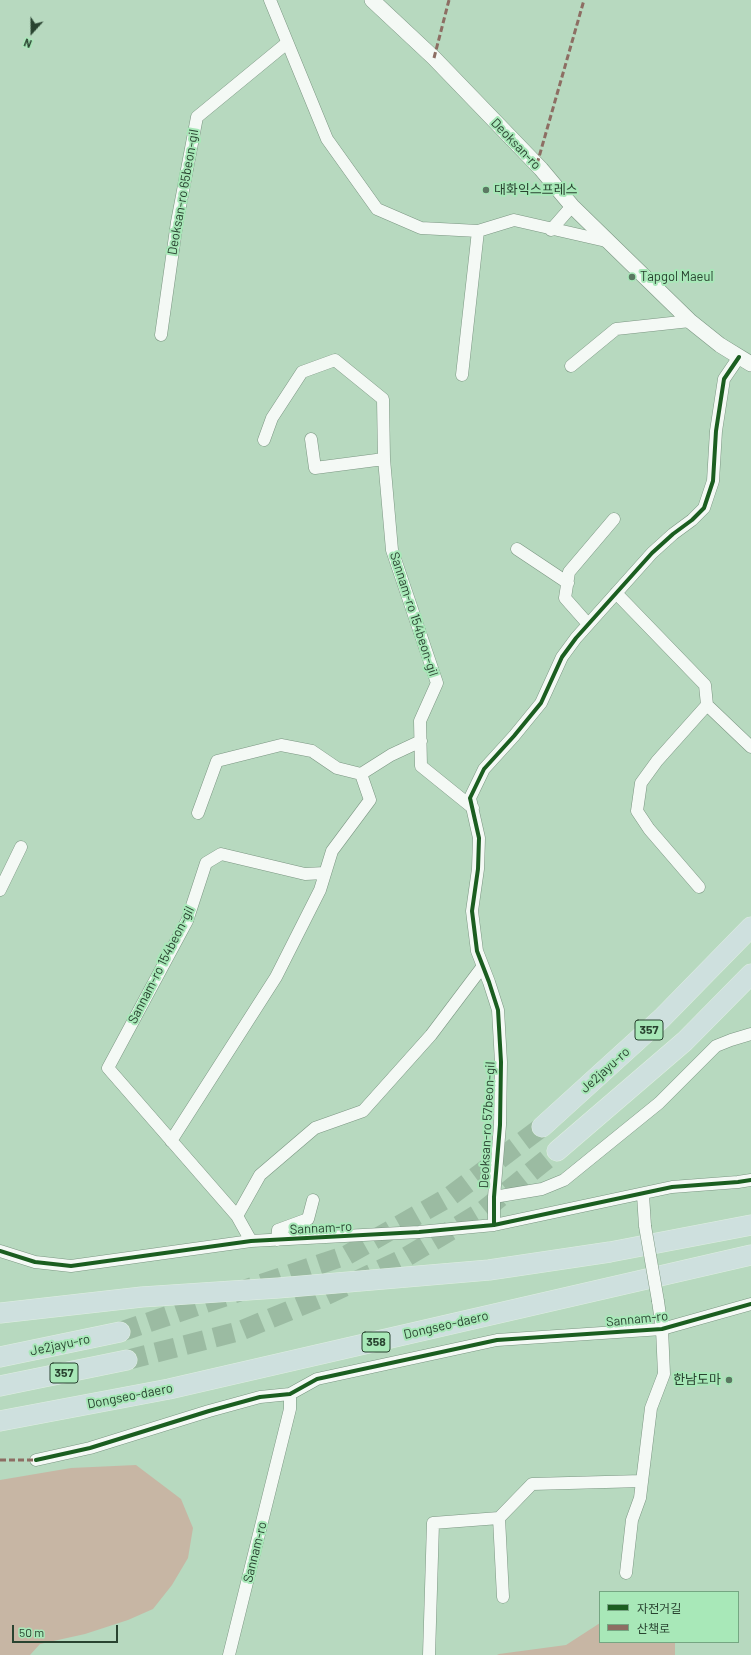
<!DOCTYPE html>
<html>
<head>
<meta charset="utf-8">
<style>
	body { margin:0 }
	#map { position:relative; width:751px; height:1655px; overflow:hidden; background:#b7d9bf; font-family:Barlow,"Noto Sans KR",sans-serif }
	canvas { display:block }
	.legend { position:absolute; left:599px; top:1591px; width:140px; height:52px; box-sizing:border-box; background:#a8e8b8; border:1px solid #75a682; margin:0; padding:5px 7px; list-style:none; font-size:12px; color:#294330 }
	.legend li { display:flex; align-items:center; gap:8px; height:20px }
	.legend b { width:20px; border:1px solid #75a682 }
	.north { position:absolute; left:12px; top:12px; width:40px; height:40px; -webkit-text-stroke:3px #a8e8b8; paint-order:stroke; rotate:201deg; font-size:11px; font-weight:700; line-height:16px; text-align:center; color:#294330 }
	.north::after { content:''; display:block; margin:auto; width:14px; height:18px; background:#294330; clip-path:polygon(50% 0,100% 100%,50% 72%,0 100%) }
	.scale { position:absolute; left:12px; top:1625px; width:106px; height:18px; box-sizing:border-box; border:2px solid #294330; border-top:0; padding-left:5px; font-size:12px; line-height:14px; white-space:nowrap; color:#294330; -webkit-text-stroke:3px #a8e8b8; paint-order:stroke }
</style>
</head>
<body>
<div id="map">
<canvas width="751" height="1655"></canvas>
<ul class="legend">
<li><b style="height:5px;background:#1b5e20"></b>자전거길</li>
<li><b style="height:5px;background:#8d6e63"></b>산책로</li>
</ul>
<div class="north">N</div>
<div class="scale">50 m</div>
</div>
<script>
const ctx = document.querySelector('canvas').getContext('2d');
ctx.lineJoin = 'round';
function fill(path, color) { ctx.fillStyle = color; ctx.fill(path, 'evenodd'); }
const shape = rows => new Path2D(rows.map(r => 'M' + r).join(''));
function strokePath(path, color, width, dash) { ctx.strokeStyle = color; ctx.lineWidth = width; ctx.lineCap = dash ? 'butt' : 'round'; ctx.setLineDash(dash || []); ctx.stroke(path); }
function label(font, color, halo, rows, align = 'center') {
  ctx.font = font + ' Barlow,"Noto Sans KR",sans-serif'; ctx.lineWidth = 4; ctx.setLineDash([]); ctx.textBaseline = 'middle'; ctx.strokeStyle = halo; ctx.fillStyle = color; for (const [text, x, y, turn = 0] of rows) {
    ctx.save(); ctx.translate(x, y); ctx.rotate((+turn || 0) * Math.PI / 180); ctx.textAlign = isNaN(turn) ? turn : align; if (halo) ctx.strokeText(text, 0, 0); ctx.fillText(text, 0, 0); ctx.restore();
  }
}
fill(shape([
	[136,1465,181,1499,193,1528,188,1558,172,1585,153,1609,128,1620,85,1634,40,1644,30,1655,0,1655,0,1480,71,1468],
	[600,1623,600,1642,675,1642,675,1655,497,1655,499,1654,566,1645]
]), '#c7b6a4');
strokePath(shape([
	[120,1332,347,1255,449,1197,542,1127],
	[127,1360,240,1331,320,1298,401,1260,483,1211,557,1151]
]), '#9bbba2', 20, [20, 10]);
const minor = shape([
	[270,0,327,139,377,209,421,228,478,231,514,220,606,241],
	[551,230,572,206],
	[161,335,177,222,197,117,287,43],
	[571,366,616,329,690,321],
	[462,375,478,231],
	[311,439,315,468,384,459],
	[264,440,272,418,302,372,335,360,383,399,384,459,392,550,437,683,420,721,421,766,473,808],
	[517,549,568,583],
	[616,593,705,685,707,705,657,761,641,783,637,811,649,829,699,887],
	[588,624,565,598,569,572,614,519],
	[707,705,751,747],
	[198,813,217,761,281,745,312,751,337,768,361,774],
	[0,890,21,847],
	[171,1141,276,977,320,890,332,851,370,800,361,774,391,755,421,741],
	[643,1195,645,1226],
	[494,1197,542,1189,564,1180,659,1103,716,1046,731,1040,751,1034],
	[237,1216,260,1175,315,1128,363,1111,431,1035,483,966],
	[494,1225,494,1197,500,1125,501,1062,498,1010,489,982,477,951,472,911,478,869,479,838,470,798,484,769,514,736,541,703,562,657,576,638,652,553,673,534,692,520,704,508,713,481,716,431,724,379,739,357],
	[277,1240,278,1230,308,1219,313,1200],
	[251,1241,237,1216,108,1068,187,921,206,863,221,854,305,874,325,873],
	[0,1251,35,1262,71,1266,251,1241,419,1232,494,1225,672,1187,738,1182,751,1180],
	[36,1460,90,1448,209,1411,260,1397,290,1394,317,1379,497,1340,662,1329,751,1304],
	[626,1573,632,1520,640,1498,651,1408,664,1374,662,1329,658,1301],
	[503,1597,499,1518,532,1484,642,1481],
	[229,1655,290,1409,290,1394],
	[429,1655,433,1523,499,1518]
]);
const tertiary = shape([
	[372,0,434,58,541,169,572,206,690,321,720,345,751,364]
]);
const trunk = shape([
	[542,1127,662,1018,751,927],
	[557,1151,685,1041,751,974],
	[0,1313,142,1297,278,1288,489,1270,610,1252,751,1225],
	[0,1357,120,1332],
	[0,1386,127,1360],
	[0,1421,169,1389,751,1255]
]);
strokePath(minor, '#7b9682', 13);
strokePath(tertiary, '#7b9682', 16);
strokePath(trunk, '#dfeee2', 21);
strokePath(minor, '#f4f9f5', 12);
strokePath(tertiary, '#f4f9f5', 15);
strokePath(trunk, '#cee0de', 20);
const minorBridge = shape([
	[645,1226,658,1301]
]);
strokePath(minorBridge, '#7b9682', 13, []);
strokePath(minorBridge, '#f4f9f5', 12);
strokePath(shape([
	[434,58,449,0],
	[537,164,584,0],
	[0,1460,36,1460]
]), '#8d6e63', 3, [6, 3]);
strokePath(shape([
	[494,1225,494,1197,500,1125,501,1062,498,1010,489,982,477,951,472,911,478,869,479,838,470,798,484,769,514,736,541,703,562,657,576,638,652,553,673,534,692,520,704,508,713,481,716,431,724,379,739,357],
	[0,1251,35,1262,71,1266,251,1241,419,1232,494,1225,672,1187,738,1182,751,1180],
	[36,1460,90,1448,209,1411,260,1397,290,1394,317,1379,497,1340,662,1329,751,1304]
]), '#1b5e20', 4);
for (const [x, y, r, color] of [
	[486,190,4,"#5b7862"],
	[632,277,4,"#5b7862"],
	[729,1380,4,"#5b7862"]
]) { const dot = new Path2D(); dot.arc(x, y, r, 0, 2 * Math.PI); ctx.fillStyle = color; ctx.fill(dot); strokePath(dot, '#a8e8b8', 1.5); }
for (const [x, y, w] of [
	[649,1030,28],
	[376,1342,28],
	[64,1373,28]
]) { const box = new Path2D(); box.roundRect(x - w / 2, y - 10, w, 20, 3); ctx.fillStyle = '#a8e8b8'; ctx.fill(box); strokePath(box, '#294330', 1); }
label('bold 12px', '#294330', null, [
	["357",649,1030],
	["358",376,1342],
	["357",64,1373]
]);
label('13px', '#294330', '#a8e8b8', [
	["Deoksan-ro",516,144,46],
	["Deoksan-ro 65beon-gil",183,192,-80],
	["Sannam-ro 154beon-gil",414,614,72],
	["Sannam-ro 154beon-gil",161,965,-63],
	["Je2jayu-ro",605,1070,-42],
	["Deoksan-ro 57beon-gil",487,1125,-87],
	["Sannam-ro",321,1228,-3],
	["Sannam-ro",637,1319,-6],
	["Dongseo-daero",446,1325,-13],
	["Je2jayu-ro",60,1345,-12],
	["Dongseo-daero",130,1396,-11],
	["Sannam-ro",255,1552,-76]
]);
label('13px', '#294330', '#a8e8b8', [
	["대화익스프레스",494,190],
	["Tapgol Maeul",640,277],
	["한남도마",721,1380,"right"]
], 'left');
</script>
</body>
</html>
